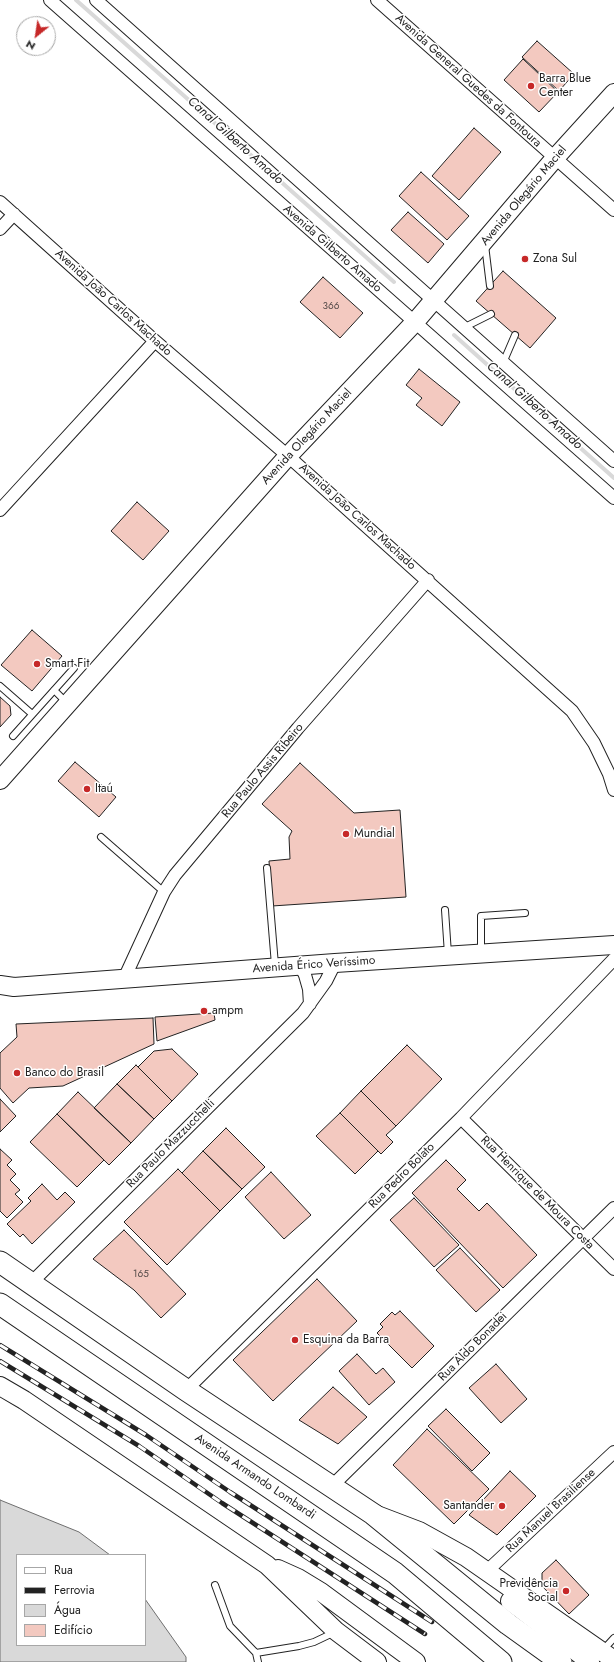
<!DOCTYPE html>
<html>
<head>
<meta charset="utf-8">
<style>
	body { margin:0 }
	#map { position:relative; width:614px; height:1662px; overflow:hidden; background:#fff; font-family:Jost,sans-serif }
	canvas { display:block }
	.legend { position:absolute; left:16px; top:1554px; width:130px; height:92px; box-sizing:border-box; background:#fff; border:1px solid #a7a7a7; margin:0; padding:5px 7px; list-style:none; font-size:12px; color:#222 }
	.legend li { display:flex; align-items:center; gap:8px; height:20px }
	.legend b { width:20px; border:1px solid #a7a7a7 }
	.north { position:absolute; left:16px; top:16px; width:40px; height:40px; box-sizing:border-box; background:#fff; border:1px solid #a7a7a7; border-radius:50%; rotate:210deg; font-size:11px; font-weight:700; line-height:16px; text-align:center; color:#222 }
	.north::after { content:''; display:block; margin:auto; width:14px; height:18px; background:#c62828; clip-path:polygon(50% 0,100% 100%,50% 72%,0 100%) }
</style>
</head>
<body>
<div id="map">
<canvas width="614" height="1662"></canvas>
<ul class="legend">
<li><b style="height:5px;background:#fff"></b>Rua</li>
<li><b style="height:5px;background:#222"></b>Ferrovia</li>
<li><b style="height:11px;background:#d9d9d9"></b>Água</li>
<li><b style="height:11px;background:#f3c9c0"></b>Edifício</li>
</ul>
<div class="north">N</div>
</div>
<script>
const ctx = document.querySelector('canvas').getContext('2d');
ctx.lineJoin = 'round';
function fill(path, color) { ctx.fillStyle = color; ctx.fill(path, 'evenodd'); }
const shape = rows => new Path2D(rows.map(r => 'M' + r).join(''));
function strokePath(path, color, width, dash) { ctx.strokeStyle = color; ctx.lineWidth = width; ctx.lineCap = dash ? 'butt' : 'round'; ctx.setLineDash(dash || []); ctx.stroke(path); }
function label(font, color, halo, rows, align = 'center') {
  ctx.font = font + ' Jost,sans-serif'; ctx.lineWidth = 3; ctx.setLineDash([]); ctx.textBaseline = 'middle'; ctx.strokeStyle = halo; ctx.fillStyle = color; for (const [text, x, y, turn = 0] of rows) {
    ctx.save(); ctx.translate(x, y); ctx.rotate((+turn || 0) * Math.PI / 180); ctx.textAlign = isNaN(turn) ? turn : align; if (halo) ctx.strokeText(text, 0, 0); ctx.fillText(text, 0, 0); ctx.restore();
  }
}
const water = shape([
	[0,1500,79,1532,110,1555,17,1555,17,1645,145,1645,145,1599,186,1657,186,1662,0,1662,0,1500]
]);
fill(water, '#d9d9d9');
strokePath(water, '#6f6f6f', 1);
strokePath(shape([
	[76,0,394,282],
	[454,335,614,478]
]), '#d9d9d9', 4);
const building = shape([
	[537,41,574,74,559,91,522,57,537,41],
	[523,59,558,92,539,112,504,80,523,59],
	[474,128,501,152,459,200,432,176,474,128],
	[421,172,469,216,447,240,399,196,421,172],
	[408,212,444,244,428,263,391,230,408,212],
	[503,271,556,318,530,348,476,301,503,271],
	[323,277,363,313,340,338,300,302,323,277],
	[419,369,460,402,442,426,416,405,422,398,406,385,419,369],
	[137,502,169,531,143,560,111,531,137,502],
	[32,630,62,656,32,691,1,665,32,630],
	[0,697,10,706,11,715,0,727,0,697],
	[75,762,116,797,99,817,58,781,75,762],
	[300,763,354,813,400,810,406,897,272,906,269,861,290,859,289,837,292,831,262,804,300,763],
	[214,1013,215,1020,157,1041,155,1017,214,1013],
	[153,1018,154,1044,63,1086,29,1088,13,1103,0,1088,0,1053,17,1037,16,1024,153,1018],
	[407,1045,442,1079,396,1126,361,1091,407,1045],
	[172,1049,198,1074,172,1101,138,1067,154,1051,172,1049],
	[136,1065,172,1101,154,1119,117,1084,136,1065],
	[117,1084,154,1119,131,1143,94,1108,117,1084],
	[361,1091,396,1126,386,1135,393,1142,381,1154,340,1113,361,1091],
	[78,1092,131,1143,109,1165,57,1114,78,1092],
	[0,1099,16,1116,0,1132,0,1099],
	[340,1113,378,1151,355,1174,316,1136,340,1113],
	[57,1114,104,1160,77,1187,30,1142,57,1114],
	[226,1128,265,1167,242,1189,203,1151,226,1128],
	[0,1149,12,1160,7,1165,16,1174,10,1180,20,1190,15,1194,23,1202,7,1218,0,1211,0,1149],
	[203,1151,242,1189,220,1211,182,1173,203,1151],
	[446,1160,466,1180,457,1189,479,1211,487,1203,537,1255,503,1288,412,1193,446,1160],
	[178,1169,220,1211,167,1265,124,1222,178,1169],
	[271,1172,311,1215,284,1239,245,1197,271,1172],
	[42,1184,57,1200,65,1192,75,1202,32,1244,23,1234,20,1237,7,1224,31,1201,28,1198,42,1184],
	[414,1198,459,1245,434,1267,390,1220,414,1198],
	[124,1230,186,1294,161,1318,134,1290,93,1259,124,1230],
	[460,1248,500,1290,476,1312,436,1270,460,1248],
	[317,1279,357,1321,273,1401,233,1360,317,1279],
	[400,1311,434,1346,412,1368,377,1333,383,1327,380,1324,392,1312,395,1315,400,1311],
	[357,1354,376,1374,383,1368,395,1382,369,1405,339,1371,357,1354],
	[496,1364,527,1399,501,1423,469,1388,496,1364],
	[333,1387,367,1417,338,1444,299,1420,333,1387],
	[446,1409,490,1453,472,1471,428,1426,446,1409],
	[427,1429,489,1489,454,1524,393,1465,427,1429],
	[510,1471,536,1496,497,1535,469,1515,510,1471],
	[556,1560,589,1595,569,1614,542,1586,542,1573,556,1560]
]);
fill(building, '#f3c9c0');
strokePath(building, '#222', 1);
const service = shape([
	[485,245,490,286],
	[463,328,491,314],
	[503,363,515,335],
	[0,686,32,714],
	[54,690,67,703],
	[13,736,74,668],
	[101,837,164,892],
	[267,868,275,965],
	[445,910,448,954],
	[481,952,481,916,525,913],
	[215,1585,230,1626,256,1653,258,1662],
	[603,1650,614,1638],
	[256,1653,299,1646,314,1642,335,1632]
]);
const minor = shape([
	[50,0,614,498],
	[96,0,614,461],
	[377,0,614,210],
	[0,202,155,341,288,456,572,711,594,743,609,774,614,790],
	[0,229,14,214],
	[0,510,155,341],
	[300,965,305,975,309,989,310,1004],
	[124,979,164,892,175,875,298,728,428,580],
	[461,1118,614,1269],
	[31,1283,303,1013,326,981,335,963],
	[186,1390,461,1118,614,959],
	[332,1486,614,1208],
	[487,1571,614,1452]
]);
const secondary = shape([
	[0,780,288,456,415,322,555,158,614,93],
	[0,985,14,987,335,963,614,945],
	[0,1386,24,1400,267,1565,336,1631,377,1662],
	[377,1515,419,1531,466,1557,614,1660],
	[278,1569,298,1578,321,1592,416,1662],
	[510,1601,590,1662]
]);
const trunk = shape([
	[0,1262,186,1390,373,1514,508,1624,561,1662],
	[0,1304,395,1573,501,1662]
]);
strokePath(service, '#222', 8);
strokePath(minor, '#222', 14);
strokePath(secondary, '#222', 20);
strokePath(trunk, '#222', 23);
strokePath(service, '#fff', 6);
strokePath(minor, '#fff', 12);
strokePath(secondary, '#fff', 18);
strokePath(trunk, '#fff', 21);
const rail = shape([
	[0,1345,146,1435,230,1492,432,1622],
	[0,1361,139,1446,222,1503,425,1634]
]);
strokePath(rail, '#222', 4.5);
strokePath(rail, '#fff', 3, [9]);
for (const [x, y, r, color] of [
	[531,86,4,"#c62828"],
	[525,259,4,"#c62828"],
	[37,664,4,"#c62828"],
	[87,789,4,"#c62828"],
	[346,834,4,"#c62828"],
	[204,1011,4,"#c62828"],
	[17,1073,4,"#c62828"],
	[295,1340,4,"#c62828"],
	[502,1506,4,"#c62828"],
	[566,1591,4,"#c62828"]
]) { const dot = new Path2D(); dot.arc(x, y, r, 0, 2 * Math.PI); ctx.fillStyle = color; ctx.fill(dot); strokePath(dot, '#fff', 1.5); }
label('10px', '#564c4a', null, [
	["366",331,307],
	["165",141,1275]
]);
label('12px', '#222', '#fff', [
	["Barra Blue",539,79],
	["Center",539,93],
	["Zona Sul",533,259],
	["Smart Fit",45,664],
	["Itaú",95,789],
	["Mundial",354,834],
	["ampm",212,1011],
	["Banco do Brasil",25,1073],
	["Esquina da Barra",303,1340],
	["Santander",494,1506,"right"],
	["Previdência",558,1584,"right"],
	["Social",558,1598,"right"]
], 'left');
label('12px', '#222', '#fff', [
	["Avenida General Guedes da Fontoura",468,81,42],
	["Avenida Olegário Maciel",524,196,-50],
	["Avenida Gilberto Amado",332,249,41],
	["Avenida João Carlos Machado",113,303,42],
	["Avenida Olegário Maciel",307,437,-47],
	["Avenida João Carlos Machado",357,517,42],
	["Rua Paulo Assis Ribeiro",263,771,-50],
	["Avenida Érico Veríssimo",314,965,-4],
	["Rua Paulo Mazzucchelli",171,1144,-45],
	["Rua Pedro Bolato",402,1176,-45],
	["Rua Henrique de Moura Costa",537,1193,45],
	["Rua Aldo Bonadei",473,1347,-45],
	["Avenida Armando Lombardi",255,1477,34],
	["Rua Manuel Brasiliense",551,1511,-43]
]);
label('italic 13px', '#222', '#fff', [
	["Canal Gilberto Amado",235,141,42],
	["Canal Gilberto Amado",534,406,42]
]);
</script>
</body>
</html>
